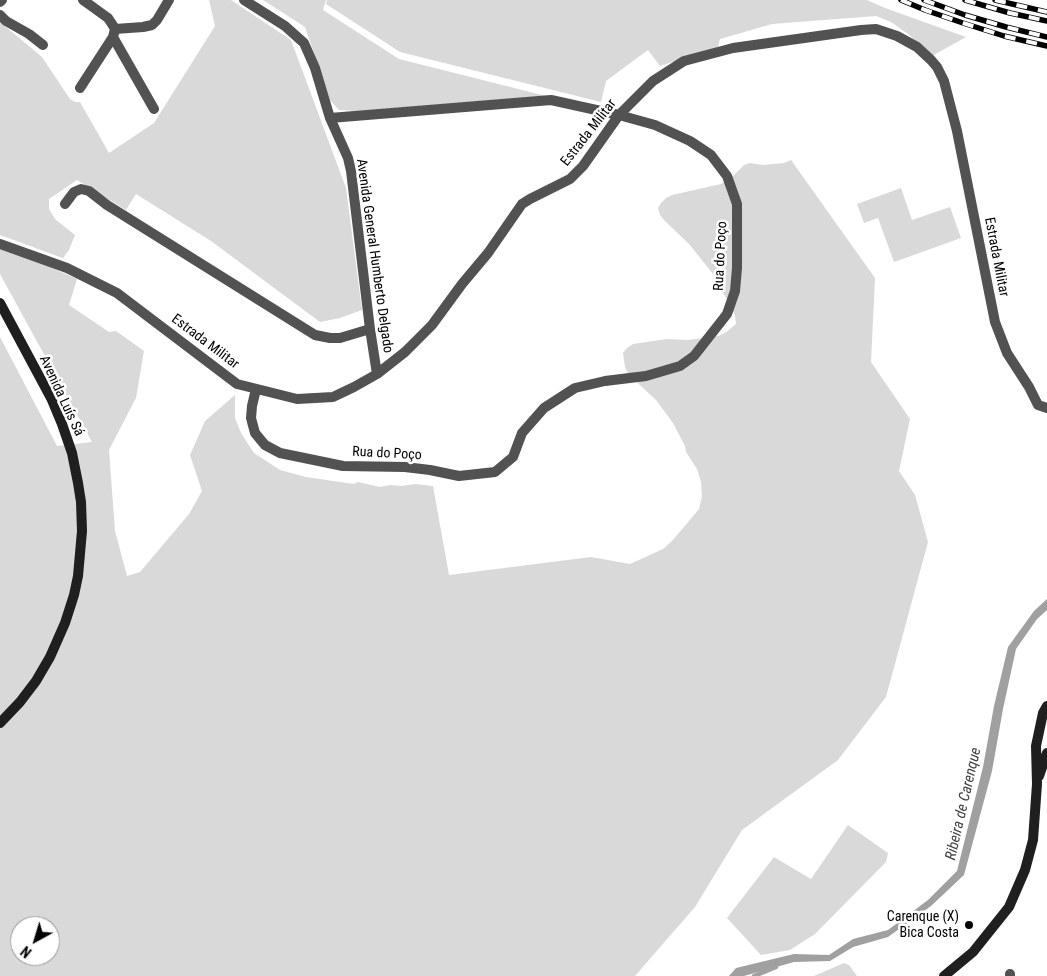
<!DOCTYPE html>
<html>
<head>
<meta charset="utf-8">
<style>
	body { margin:0 }
	#map { position:relative; width:1047px; height:976px; overflow:hidden; background:#fff; font-family:"Roboto Condensed",sans-serif }
	canvas { display:block }
	.north { position:absolute; left:10px; top:916px; width:50px; height:50px; box-sizing:border-box; background:#fff; border:1px solid #999; border-radius:50%; rotate:219deg; font-size:14px; font-weight:700; line-height:20px; text-align:center; color:#000 }
	.north::after { content:''; display:block; margin:auto; width:18px; height:22px; background:#000; clip-path:polygon(50% 0,100% 100%,50% 72%,0 100%) }
</style>
</head>
<body>
<div id="map">
<canvas width="1047" height="976"></canvas>
<div class="north">N</div>
</div>
<script>
const ctx = document.querySelector('canvas').getContext('2d');
ctx.lineJoin = 'round';
function fill(path, color) { ctx.fillStyle = color; ctx.fill(path, 'evenodd'); }
const shape = rows => new Path2D(rows.map(r => 'M' + r).join(''));
function strokePath(path, color, width, dash) { ctx.strokeStyle = color; ctx.lineWidth = width; ctx.lineCap = dash ? 'butt' : 'round'; ctx.setLineDash(dash || []); ctx.stroke(path); }
function label(font, color, halo, rows, align = 'center') {
  ctx.font = font + ' "Roboto Condensed",sans-serif'; ctx.lineWidth = 5; ctx.setLineDash([]); ctx.textBaseline = 'middle'; ctx.strokeStyle = halo; ctx.fillStyle = color; for (const [text, x, y, turn = 0] of rows) {
    ctx.save(); ctx.translate(x, y); ctx.rotate((+turn || 0) * Math.PI / 180); ctx.textAlign = isNaN(turn) ? turn : align; if (halo) ctx.strokeText(text, 0, 0); ctx.fillText(text, 0, 0); ctx.restore();
  }
}
fill(shape([
	[209,0,231,0,291,40,346,188,362,310,340,318,320,322,211,241,136,194,126,210,77,180,49,199,49,209,55,219,75,235,69,250,63,258,0,235,0,22,42,57,70,99,75,102,80,102,109,153,154,123,215,26],
	[263,0,326,0,323,10,399,59,546,96,356,111,339,110,330,100,305,27],
	[327,0,867,0,885,8,966,37,932,56,908,34,891,22,876,16,772,24,720,39,718,47,660,66,648,50,606,81,601,102,400,52,326,4],
	[791,160,875,278,871,362,910,419,899,471,915,495,928,542,886,697,838,760,742,830,695,907,635,976,0,976,0,337,57,446,92,442,0,274,0,249,43,264,77,279,69,305,109,332,116,331,144,351,136,398,109,450,115,531,127,576,140,572,189,514,202,491,190,455,205,421,235,395,235,418,241,433,254,453,280,470,306,477,354,484,358,482,380,487,390,485,402,486,415,484,433,486,449,575,591,557,630,564,663,549,673,540,699,509,702,496,701,482,697,469,686,452,685,446,673,423,656,400,628,374,625,367,623,353,627,348,633,344,667,339,688,340,718,336,725,333,736,324,735,316,729,302,719,287,718,280,689,244,664,220,660,215,658,208,661,203,666,198,672,195,721,184,733,176,744,165,750,163,763,165,784,163],
	[20,926,50,926,50,956,20,956],
	[901,188,912,220,950,207,961,238,894,262,878,218,864,223,857,204],
	[848,825,888,853,886,862,815,934,790,950,761,955,727,918,774,857,811,879],
	[844,963,849,965,857,976,814,976]
]), '#d9d9d9');
fill(shape([
	[1047,599,1047,610,1037,619,1016,649,1003,709,992,771,964,875,931,906,888,937,853,947,830,961,794,962,744,976,729,976,736,968,794,954,829,955,853,939,888,930,928,900,957,871,983,767,994,706,1008,647,1034,611]
]), '#a0a0a0');
strokePath(shape([
	[754,976,776,967]
]), '#a0a0a0', 4.5);
strokePath(shape([
	[244,0,285,26,304,43,315,68,330,118,348,158,351,171,370,329,377,374],
	[0,2,2,0],
	[0,15,6,21,29,34,43,45],
	[115,29,143,27,152,25,157,20,169,0],
	[113,37,154,109],
	[80,88,113,37,115,29,112,24,108,18,83,0],
	[65,204,74,192,81,189,89,191,107,205,315,335,330,338,340,338,370,329],
	[0,244,67,268,117,293,237,384,297,399,333,397,354,387,377,374,405,352,432,325,462,284,488,253,522,204,530,199,570,179,583,166,619,115,653,81,684,61,733,48,861,30,876,29,897,36,917,47,931,60,937,67,944,81,957,131,995,322,1007,353,1029,387,1038,405,1047,408],
	[256,389,252,406,251,418,255,433,265,445,280,453,343,466,405,467,430,470,459,476,495,472,513,457,522,433,544,408,575,388,605,381,646,376,680,366,694,356,727,314,735,291,737,268,737,204,727,176,711,155,690,141,655,125,619,115,551,100,330,118],
	[1010,974,1010,976]
]), '#525252', 10);
strokePath(shape([
	[0,303,52,400,62,424,72,453,78,483,81,502,82,531,78,576,74,595,65,623,50,657,36,681,20,702,0,723],
	[1039,776,1047,753],
	[944,976,973,952,1009,907,1025,870,1033,840,1037,784,1036,746,1043,713,1047,706]
]), '#1f1f1f', 10);
const rail = shape([
	[901,0,925,10,963,23,1004,36,1047,46],
	[924,0,965,15,1006,27,1047,37],
	[965,0,1010,13,1047,21],
	[995,0,1047,12]
]);
strokePath(rail, '#000', 5.5);
strokePath(rail, '#fff', 4, [11]);
for (const [x, y, r, color] of [
	[969,925,5,"#000"]
]) { const dot = new Path2D(); dot.arc(x, y, r, 0, 2 * Math.PI); ctx.fillStyle = color; ctx.fill(dot); strokePath(dot, '#fff', 2); }
label('14px', '#000', '#fff', [
	["Estrada Militar",589,133,-52],
	["Avenida General Humberto Delgado",374,256,82],
	["Rua do Poço",721,256,-87],
	["Estrada Militar",996,257,79],
	["Estrada Militar",205,342,37],
	["Avenida Luís Sá",61,396,65],
	["Rua do Poço",387,454,3]
]);
label('14px', '#000', '#fff', [
	["Carenque (X)",959,917],
	["Bica Costa",959,933]
], 'right');
label('italic 15px', '#414141', '#fff', [
	["Ribeira de Carenque",964,804,-77]
]);
</script>
</body>
</html>
